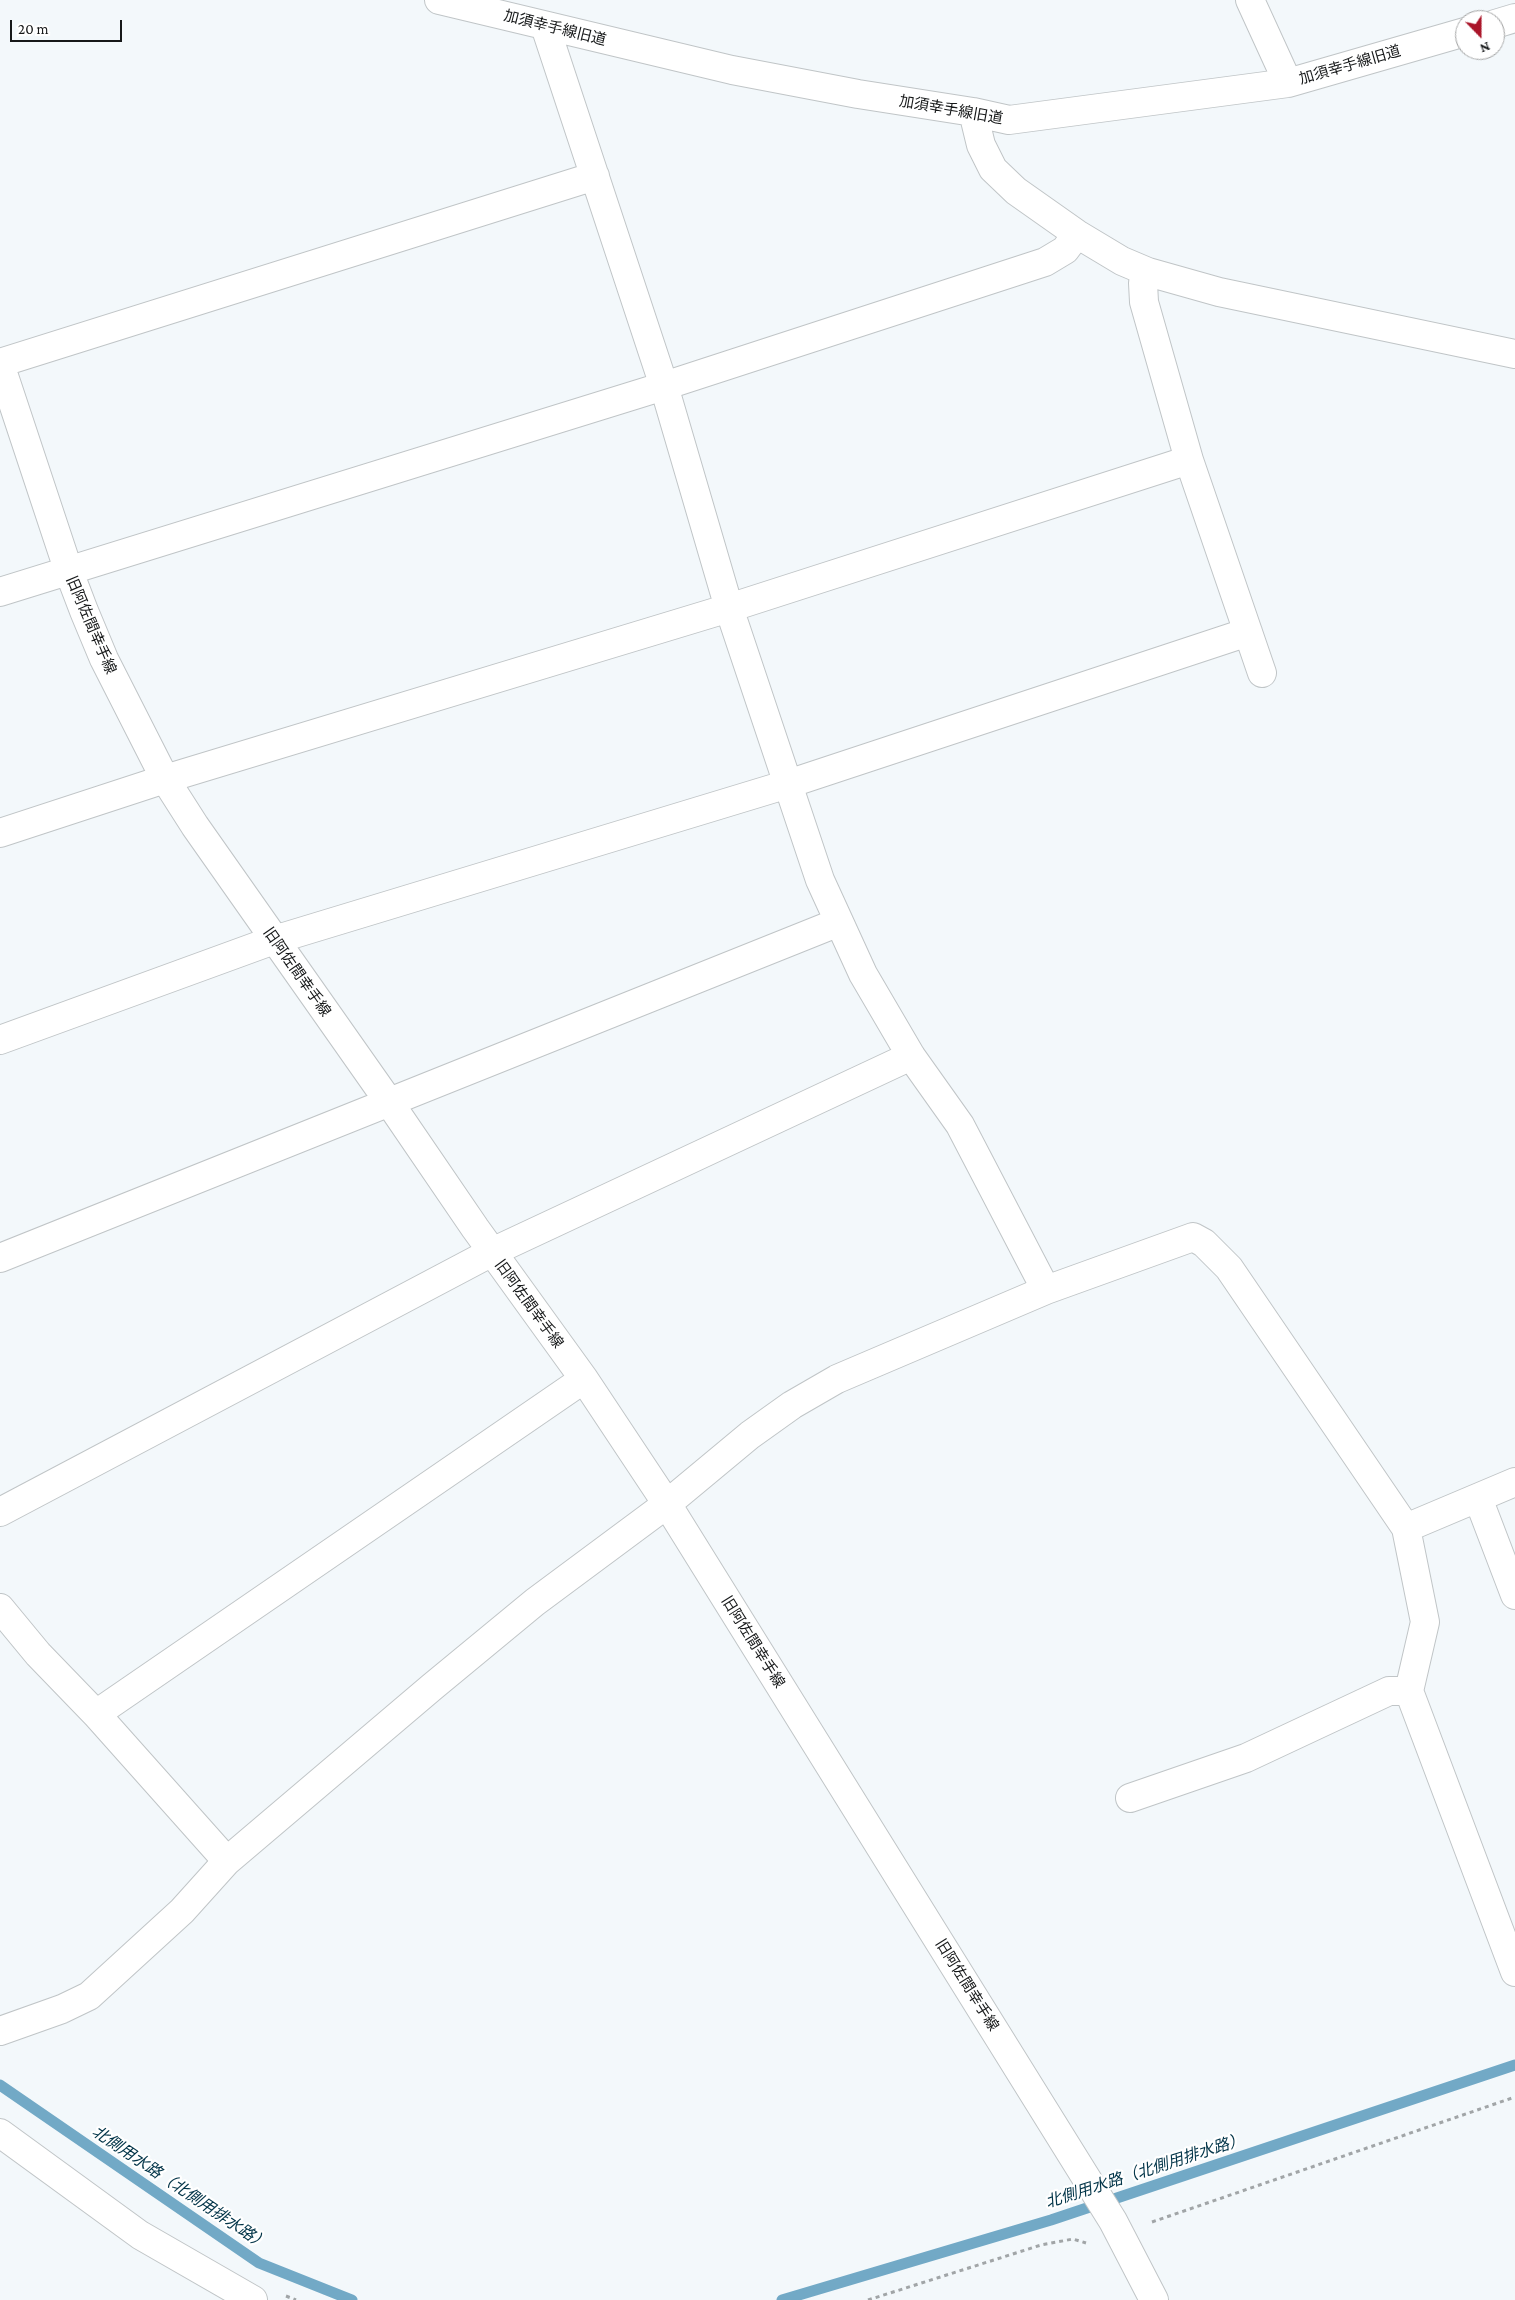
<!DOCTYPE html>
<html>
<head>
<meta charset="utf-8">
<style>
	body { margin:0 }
	#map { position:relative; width:1515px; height:2300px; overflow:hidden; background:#f3f8fb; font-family:"Crimson Pro",serif }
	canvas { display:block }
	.north { position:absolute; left:1455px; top:10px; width:50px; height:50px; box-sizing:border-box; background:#fff; border:1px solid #a2a3a3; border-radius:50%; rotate:158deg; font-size:14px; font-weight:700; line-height:20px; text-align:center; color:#161819 }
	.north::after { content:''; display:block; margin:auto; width:18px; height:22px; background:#aa1529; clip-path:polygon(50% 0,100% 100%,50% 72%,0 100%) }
	.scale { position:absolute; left:10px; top:20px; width:112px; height:22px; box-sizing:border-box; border:2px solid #161819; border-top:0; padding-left:6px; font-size:15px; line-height:18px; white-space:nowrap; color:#161819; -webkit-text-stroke:4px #fff; paint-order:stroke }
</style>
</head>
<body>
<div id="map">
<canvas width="1515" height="2300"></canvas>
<div class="north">N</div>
<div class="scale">20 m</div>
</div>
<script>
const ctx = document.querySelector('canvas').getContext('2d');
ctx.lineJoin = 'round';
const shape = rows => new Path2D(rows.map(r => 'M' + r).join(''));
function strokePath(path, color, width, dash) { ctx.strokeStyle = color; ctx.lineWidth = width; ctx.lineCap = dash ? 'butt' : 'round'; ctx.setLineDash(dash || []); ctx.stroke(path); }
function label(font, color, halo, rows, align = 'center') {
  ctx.font = font + ' "Crimson Pro","Noto Sans JP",serif'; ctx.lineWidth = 4.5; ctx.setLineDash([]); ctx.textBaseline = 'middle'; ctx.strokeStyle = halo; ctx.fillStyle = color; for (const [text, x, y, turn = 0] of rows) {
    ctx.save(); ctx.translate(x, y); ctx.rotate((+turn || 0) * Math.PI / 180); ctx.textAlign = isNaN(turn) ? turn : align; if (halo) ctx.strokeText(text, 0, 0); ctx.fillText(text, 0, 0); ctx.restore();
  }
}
strokePath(shape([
	[0,2085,259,2263,352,2300],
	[782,2300,1051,2220,1515,2065]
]), '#72a9c6', 11);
const minor = shape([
	[439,0,732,70,858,94,973,112,1009,120,1288,83,1465,32],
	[1250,0,1288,83],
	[1495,24,1515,18],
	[545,26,664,386,729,608,820,880,863,974,911,1056,960,1125,1046,1290],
	[973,112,981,145,993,169,1016,191,1077,234,1122,261,1148,272,1219,292,1515,354],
	[1148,272,1143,283,1144,302,1189,460,1262,673],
	[0,363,595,176],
	[0,364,68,569,84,611,104,659,165,779,195,826,389,1102,475,1228,584,1379,667,1504,1113,2221,1154,2300],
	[0,592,664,386,1045,262,1065,250,1077,234],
	[0,833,165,779,729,608,1189,460],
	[0,1040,274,940,788,784,1248,632],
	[0,1258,839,922],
	[1478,1498,1515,1595],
	[0,1512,492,1252,911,1056],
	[1406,1528,1425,1622,1409,1691,1515,1972],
	[0,1608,38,1654,96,1714,227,1861],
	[96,1714,584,1379],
	[1130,1798,1246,1758,1389,1691,1409,1691],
	[0,2031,62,2009,89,1996,182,1911,227,1861,432,1687,535,1602,667,1504,750,1435,792,1405,837,1379,1046,1290,1193,1237,1204,1243,1229,1268,1406,1528,1515,1482],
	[0,2133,140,2235,253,2300]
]);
strokePath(minor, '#c0c5c7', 30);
strokePath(shape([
	[1152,2222,1515,2097],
	[286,2296,296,2300],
	[868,2300,1041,2245,1073,2239,1086,2243]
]), '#a1a5a7', 3, [4, 4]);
strokePath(minor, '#fff', 28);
label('15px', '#161819', '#fff', [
	["加須幸手線旧道",555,28,14],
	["加須幸手線旧道",1350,65,-16],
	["加須幸手線旧道",951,110,10],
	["旧阿佐間幸手線",91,625,67],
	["旧阿佐間幸手線",297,972,55],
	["旧阿佐間幸手線",529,1304,54],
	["旧阿佐間幸手線",753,1642,58],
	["旧阿佐間幸手線",967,1985,58]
]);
label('italic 16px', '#023448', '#fff', [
	["北側用水路（北側用排水路）",1145,2171,-18],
	["北側用水路（北側用排水路）",180,2188,34]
]);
</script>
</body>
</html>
